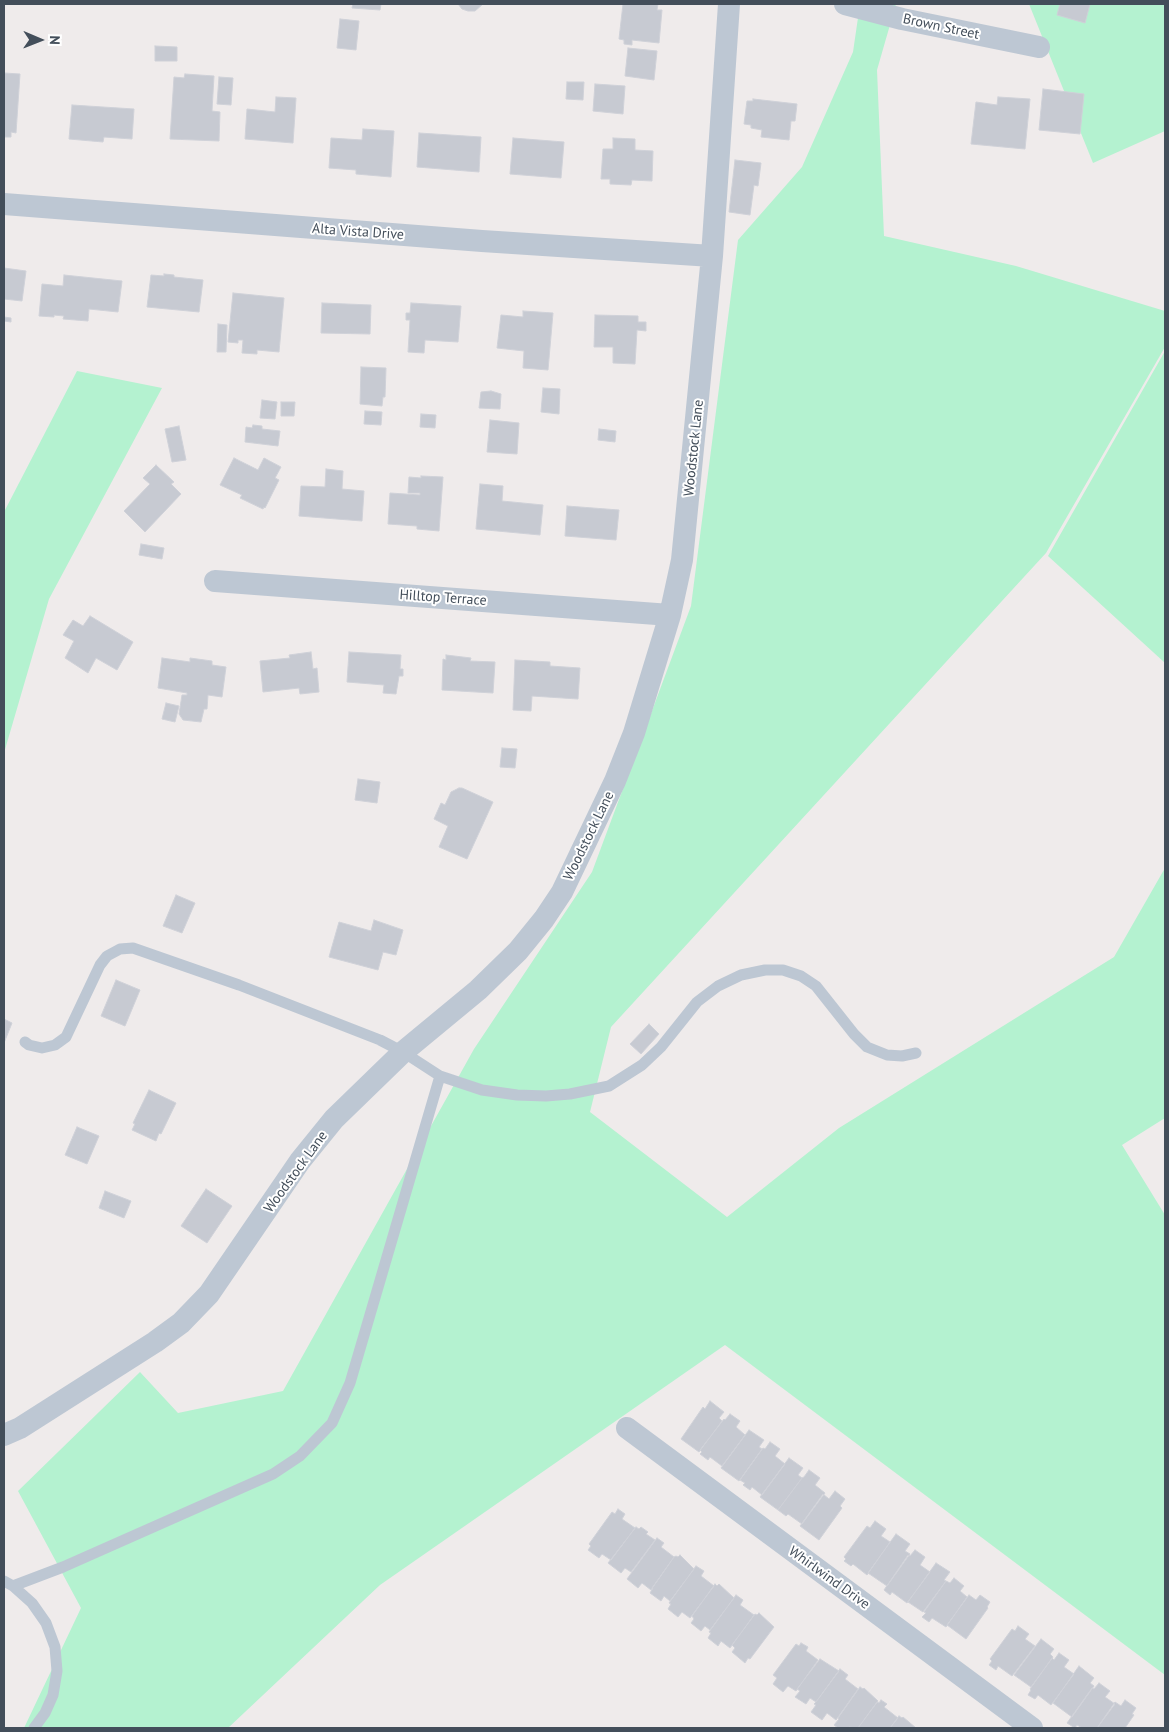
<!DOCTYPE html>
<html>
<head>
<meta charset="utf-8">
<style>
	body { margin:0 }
	#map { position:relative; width:1169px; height:1732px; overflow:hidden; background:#efebeb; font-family:"PT Sans",sans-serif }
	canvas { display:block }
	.frame { position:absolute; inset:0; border:5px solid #434e5a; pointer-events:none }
	.north { position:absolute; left:15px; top:15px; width:50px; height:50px; -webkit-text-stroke:4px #fff; paint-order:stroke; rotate:91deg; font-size:14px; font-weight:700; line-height:20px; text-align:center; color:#434e5a }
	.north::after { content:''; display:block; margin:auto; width:18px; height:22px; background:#434e5a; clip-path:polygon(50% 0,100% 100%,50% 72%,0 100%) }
</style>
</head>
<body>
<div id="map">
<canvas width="1169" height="1732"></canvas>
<div class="frame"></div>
<div class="north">N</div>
</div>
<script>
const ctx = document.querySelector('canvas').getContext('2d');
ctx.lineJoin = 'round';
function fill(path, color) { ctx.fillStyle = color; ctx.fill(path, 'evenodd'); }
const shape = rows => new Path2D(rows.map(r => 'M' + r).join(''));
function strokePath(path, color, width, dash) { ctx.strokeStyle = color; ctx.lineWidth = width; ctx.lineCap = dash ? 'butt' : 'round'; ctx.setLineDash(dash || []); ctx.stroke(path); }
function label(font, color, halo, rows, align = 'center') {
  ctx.font = font + ' "PT Sans",sans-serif'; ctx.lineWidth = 4; ctx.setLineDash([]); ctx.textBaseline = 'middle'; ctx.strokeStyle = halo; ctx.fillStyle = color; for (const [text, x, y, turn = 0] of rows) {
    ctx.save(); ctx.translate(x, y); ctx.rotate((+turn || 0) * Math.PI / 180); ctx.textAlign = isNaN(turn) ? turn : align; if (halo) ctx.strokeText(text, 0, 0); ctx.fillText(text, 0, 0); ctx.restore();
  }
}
fill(shape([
	[860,4,896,4,877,70,884,236,1016,266,1165,311,1165,347,1046,553,611,1027,590,1112,727,1217,839,1128,1114,957,1165,868,1165,1118,1122,1145,1165,1215,1165,1675,725,1345,380,1585,228,1728,24,1728,81,1608,18,1491,140,1372,178,1413,283,1391,474,1049,592,872,691,606,738,240,802,167,853,52],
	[1029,4,1165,4,1165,131,1093,163],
	[1165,351,1165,663,1048,556],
	[77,371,162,388,49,599,4,753,4,512]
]), '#b4f2d0');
const building = shape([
	[353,4,381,4,380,10,352,8,353,4],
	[458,4,483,4,475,11,468,11,462,9,458,4],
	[623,4,658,4,657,10,662,10,659,43,632,40,632,45,624,44,624,40,619,39,623,4],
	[1060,4,1090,4,1085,23,1057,15,1060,4],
	[340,19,359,21,356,50,337,48,340,19],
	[155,46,177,47,177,61,155,61,155,46],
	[628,48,657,51,654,80,625,76,628,48],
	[4,73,20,74,16,133,11,132,11,137,4,137,4,73],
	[185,74,214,76,212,111,220,112,219,141,170,139,174,77,184,78,185,74],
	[219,77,233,78,231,105,217,104,219,77],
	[567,82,584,82,583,100,566,99,567,82],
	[595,84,625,86,623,114,593,111,595,84],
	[1043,89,1084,94,1080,134,1039,130,1043,89],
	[276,97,296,98,293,143,245,139,247,109,275,112,276,97],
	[998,97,1030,99,1025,149,971,144,976,102,997,105,998,97],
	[753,99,797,104,795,121,791,121,789,140,761,137,762,130,751,128,751,125,744,124,747,101,753,101,753,99],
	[72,105,134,109,132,139,104,137,103,142,69,139,72,105],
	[363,129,394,131,391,177,356,174,356,170,329,168,331,138,362,140,363,129],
	[419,133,481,137,479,172,417,167,419,133],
	[513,138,564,142,561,178,510,174,513,138],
	[613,138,635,139,635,150,653,151,652,181,632,180,631,185,610,184,610,179,601,179,603,149,613,149,613,138],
	[735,160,761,163,758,186,754,185,750,215,729,212,735,160],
	[4,268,26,271,22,301,4,299,4,268],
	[164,274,174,275,174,277,203,280,199,312,147,307,151,275,164,276,164,274],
	[64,275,122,281,118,312,89,309,88,321,63,319,64,316,54,315,54,317,39,316,42,284,63,286,64,275],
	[233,293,284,298,279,352,257,350,257,354,242,353,243,340,238,340,238,343,228,342,233,293],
	[322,303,371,305,370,334,321,333,322,303],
	[411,303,461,306,458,342,425,340,424,353,408,352,410,320,406,320,406,313,410,313,411,303],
	[523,311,553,313,548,370,523,368,524,351,497,348,501,315,523,317,523,311],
	[595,315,638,316,638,322,646,322,646,331,637,330,635,364,613,363,613,347,594,347,595,315],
	[4,317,11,318,11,322,4,321,4,317],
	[218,324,227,325,226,352,217,352,218,324],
	[361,367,386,368,385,397,383,397,382,406,360,404,361,367],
	[543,388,560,389,559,414,541,412,543,388],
	[491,391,501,394,500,409,479,408,481,392,491,391],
	[262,400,277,402,275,419,260,418,262,400],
	[281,402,295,402,294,416,281,416,281,402],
	[365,411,382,412,381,425,364,424,365,411],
	[421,414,436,415,435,428,420,427,421,414],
	[490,420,519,423,517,454,487,452,490,420],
	[253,425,262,426,262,429,280,431,278,446,245,442,246,427,252,428,253,425],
	[179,426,186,460,172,462,165,429,179,426],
	[599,429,616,431,615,442,598,440,599,429],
	[234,458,258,470,264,458,281,467,275,478,279,480,265,508,264,507,263,509,240,498,242,495,220,485,234,458],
	[156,465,174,482,171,484,181,494,145,532,124,511,150,484,143,478,156,465],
	[326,469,343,471,342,489,364,491,362,521,299,516,301,486,325,487,326,469],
	[421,476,443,477,439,531,417,529,417,526,388,524,390,493,420,495,420,493,408,493,409,477,421,478,421,476],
	[480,484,503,486,502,501,543,505,540,535,476,529,480,484],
	[567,506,619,510,616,540,565,536,567,506],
	[141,544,164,548,162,559,139,555,141,544],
	[90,616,133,642,117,670,96,658,88,673,65,658,74,641,63,635,73,620,83,626,90,616],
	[311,652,313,669,317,668,319,692,300,694,299,688,263,692,260,661,290,658,289,655,311,652],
	[349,652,401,655,400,669,403,669,403,676,399,676,396,694,383,693,384,685,347,682,349,652],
	[446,655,471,658,470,661,495,662,493,693,442,690,443,659,446,660,446,655],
	[162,658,190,662,190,658,212,661,212,665,226,667,222,697,208,695,207,709,204,709,201,722,183,720,179,714,182,695,187,695,187,693,158,688,162,658],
	[515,660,550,662,550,666,580,668,578,699,532,696,531,711,513,710,515,660],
	[166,703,179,706,175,722,162,719,166,703],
	[502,748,517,749,515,768,500,767,502,748],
	[358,779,380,782,377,803,355,800,358,779],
	[459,788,462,788,493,802,467,859,439,847,448,826,434,819,441,803,445,805,451,792,459,788],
	[176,895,195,903,182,933,163,926,176,895],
	[374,920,403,930,396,955,383,952,378,970,329,957,339,922,371,931,374,920],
	[116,980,140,990,125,1026,101,1016,116,980],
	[4,1019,12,1023,4,1043,4,1019],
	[649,1024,659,1034,641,1054,630,1044,649,1024],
	[149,1090,176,1103,161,1134,159,1133,156,1141,132,1130,135,1124,133,1123,149,1090],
	[77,1127,99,1136,87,1164,65,1155,77,1127],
	[206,1189,232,1206,207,1243,181,1226,206,1189],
	[105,1191,131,1201,124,1218,99,1208,105,1191],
	[710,1401,724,1412,719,1418,722,1421,699,1452,681,1439,703,1407,705,1409,710,1401],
	[730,1414,740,1421,736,1427,745,1435,722,1466,710,1457,708,1460,700,1454,702,1452,700,1450,724,1419,725,1420,730,1414],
	[749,1430,764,1440,759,1447,762,1449,739,1481,721,1468,749,1430],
	[770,1442,780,1449,775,1456,785,1464,762,1495,752,1487,750,1490,743,1485,745,1483,740,1480,763,1448,765,1449,770,1442],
	[789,1458,803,1468,798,1475,802,1478,778,1510,760,1497,789,1458],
	[809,1470,820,1478,815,1485,825,1493,802,1524,788,1514,786,1516,778,1510,802,1478,804,1477,809,1470],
	[835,1491,845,1499,840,1506,842,1508,819,1540,800,1526,823,1494,829,1499,835,1491],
	[618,1509,625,1514,622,1519,635,1528,611,1560,602,1554,599,1558,588,1550,591,1546,589,1544,612,1512,615,1514,618,1509],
	[875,1521,886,1529,881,1536,890,1542,867,1575,853,1564,851,1566,844,1561,846,1559,844,1557,867,1526,870,1528,875,1521],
	[636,1527,639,1529,641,1527,648,1532,646,1534,655,1540,631,1572,625,1568,621,1573,608,1563,636,1527],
	[896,1534,910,1544,905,1551,910,1554,887,1586,868,1573,896,1534],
	[657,1538,664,1543,661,1547,674,1557,651,1590,642,1583,638,1588,627,1579,657,1538],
	[915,1550,925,1557,920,1565,930,1572,907,1603,892,1592,890,1595,884,1590,908,1555,910,1556,915,1550],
	[680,1555,694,1569,670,1601,664,1596,661,1601,650,1593,653,1588,652,1588,674,1557,676,1556,678,1557,680,1555],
	[936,1563,950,1572,944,1580,946,1581,923,1612,908,1602,936,1563],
	[696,1566,704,1571,701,1576,714,1586,690,1618,682,1612,678,1617,668,1609,671,1604,669,1603,696,1566],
	[954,1578,964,1586,960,1591,967,1597,946,1627,932,1618,929,1622,922,1617,926,1613,924,1612,946,1581,950,1583,954,1578],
	[715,1584,717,1586,719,1584,734,1598,710,1630,705,1626,701,1631,691,1623,694,1619,692,1616,715,1584],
	[736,1595,743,1600,740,1605,754,1615,730,1648,721,1641,718,1646,708,1638,711,1633,709,1632,736,1595],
	[969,1595,976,1600,980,1595,990,1602,987,1607,988,1608,966,1639,947,1625,969,1595],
	[759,1613,774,1627,750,1659,748,1658,745,1663,732,1652,735,1648,732,1645,755,1614,757,1615,759,1613],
	[1018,1626,1029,1634,1025,1639,1035,1646,1012,1676,998,1666,996,1670,989,1665,992,1661,990,1659,1012,1629,1015,1631,1018,1626],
	[1041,1639,1054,1649,1050,1654,1053,1657,1031,1687,1014,1675,1041,1639],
	[801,1643,808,1647,806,1651,818,1660,796,1691,788,1686,783,1692,773,1684,777,1678,773,1675,796,1644,799,1646,801,1643],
	[1059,1653,1069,1660,1064,1667,1074,1674,1051,1705,1038,1695,1035,1699,1028,1695,1031,1690,1030,1689,1052,1658,1054,1660,1059,1653],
	[820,1659,839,1671,816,1702,810,1698,806,1704,795,1697,800,1691,797,1689,820,1659],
	[1079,1666,1094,1678,1090,1683,1094,1686,1072,1717,1053,1703,1079,1666],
	[840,1669,848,1675,845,1679,858,1689,836,1720,827,1713,822,1720,811,1712,816,1705,814,1704,816,1702,840,1669],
	[1099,1683,1110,1691,1105,1697,1115,1704,1097,1728,1082,1728,1077,1725,1075,1728,1067,1723,1092,1688,1094,1689,1099,1683],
	[860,1687,863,1689,864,1688,878,1701,858,1728,849,1727,848,1728,838,1728,834,1725,839,1719,838,1718,860,1687],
	[881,1700,887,1704,884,1707,898,1718,890,1728,858,1728,877,1702,879,1703,881,1700],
	[1125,1700,1136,1708,1132,1714,1134,1715,1125,1728,1097,1728,1115,1702,1121,1706,1125,1700],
	[899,1716,902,1718,903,1717,916,1728,890,1728,899,1716]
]);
fill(building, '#c7cad2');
strokePath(building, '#cfd1d8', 1);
strokePath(shape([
	[25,1042,29,1045,42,1048,55,1045,66,1037,100,965,107,956,120,949,133,948,239,985,380,1040,403,1052,440,1076,482,1090,517,1095,546,1096,570,1094,609,1086,642,1065,661,1047,697,1002,718,986,741,975,765,970,783,970,801,976,816,986,854,1034,867,1047,887,1055,902,1056,916,1053],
	[4,1581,13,1586,32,1603,46,1623,55,1647,57,1671,53,1695,45,1713,34,1728],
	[13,1586,63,1567,273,1474,300,1456,332,1423,350,1383,440,1076]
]), '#bdc7d3', 11);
strokePath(shape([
	[845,4,902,19,1039,47],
	[4,204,482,241,712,256],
	[215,581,670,615],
	[627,1428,1032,1728],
	[4,1435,20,1428,155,1342,181,1323,209,1294,300,1161,334,1119,403,1052,478,990,518,951,544,919,562,892,615,781,634,733,670,615,682,560,712,256,729,4]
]), '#bdc7d3', 22);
label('14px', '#434e5a', '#fff', [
	["Brown Street",941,27,12],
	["Alta Vista Drive",358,232,4],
	["Woodstock Lane",694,448,-84],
	["Hilltop Terrace",443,598,4],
	["Woodstock Lane",589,836,-64],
	["Woodstock Lane",296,1172,-54],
	["Whirlwind Drive",829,1578,36]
]);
</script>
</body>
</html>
